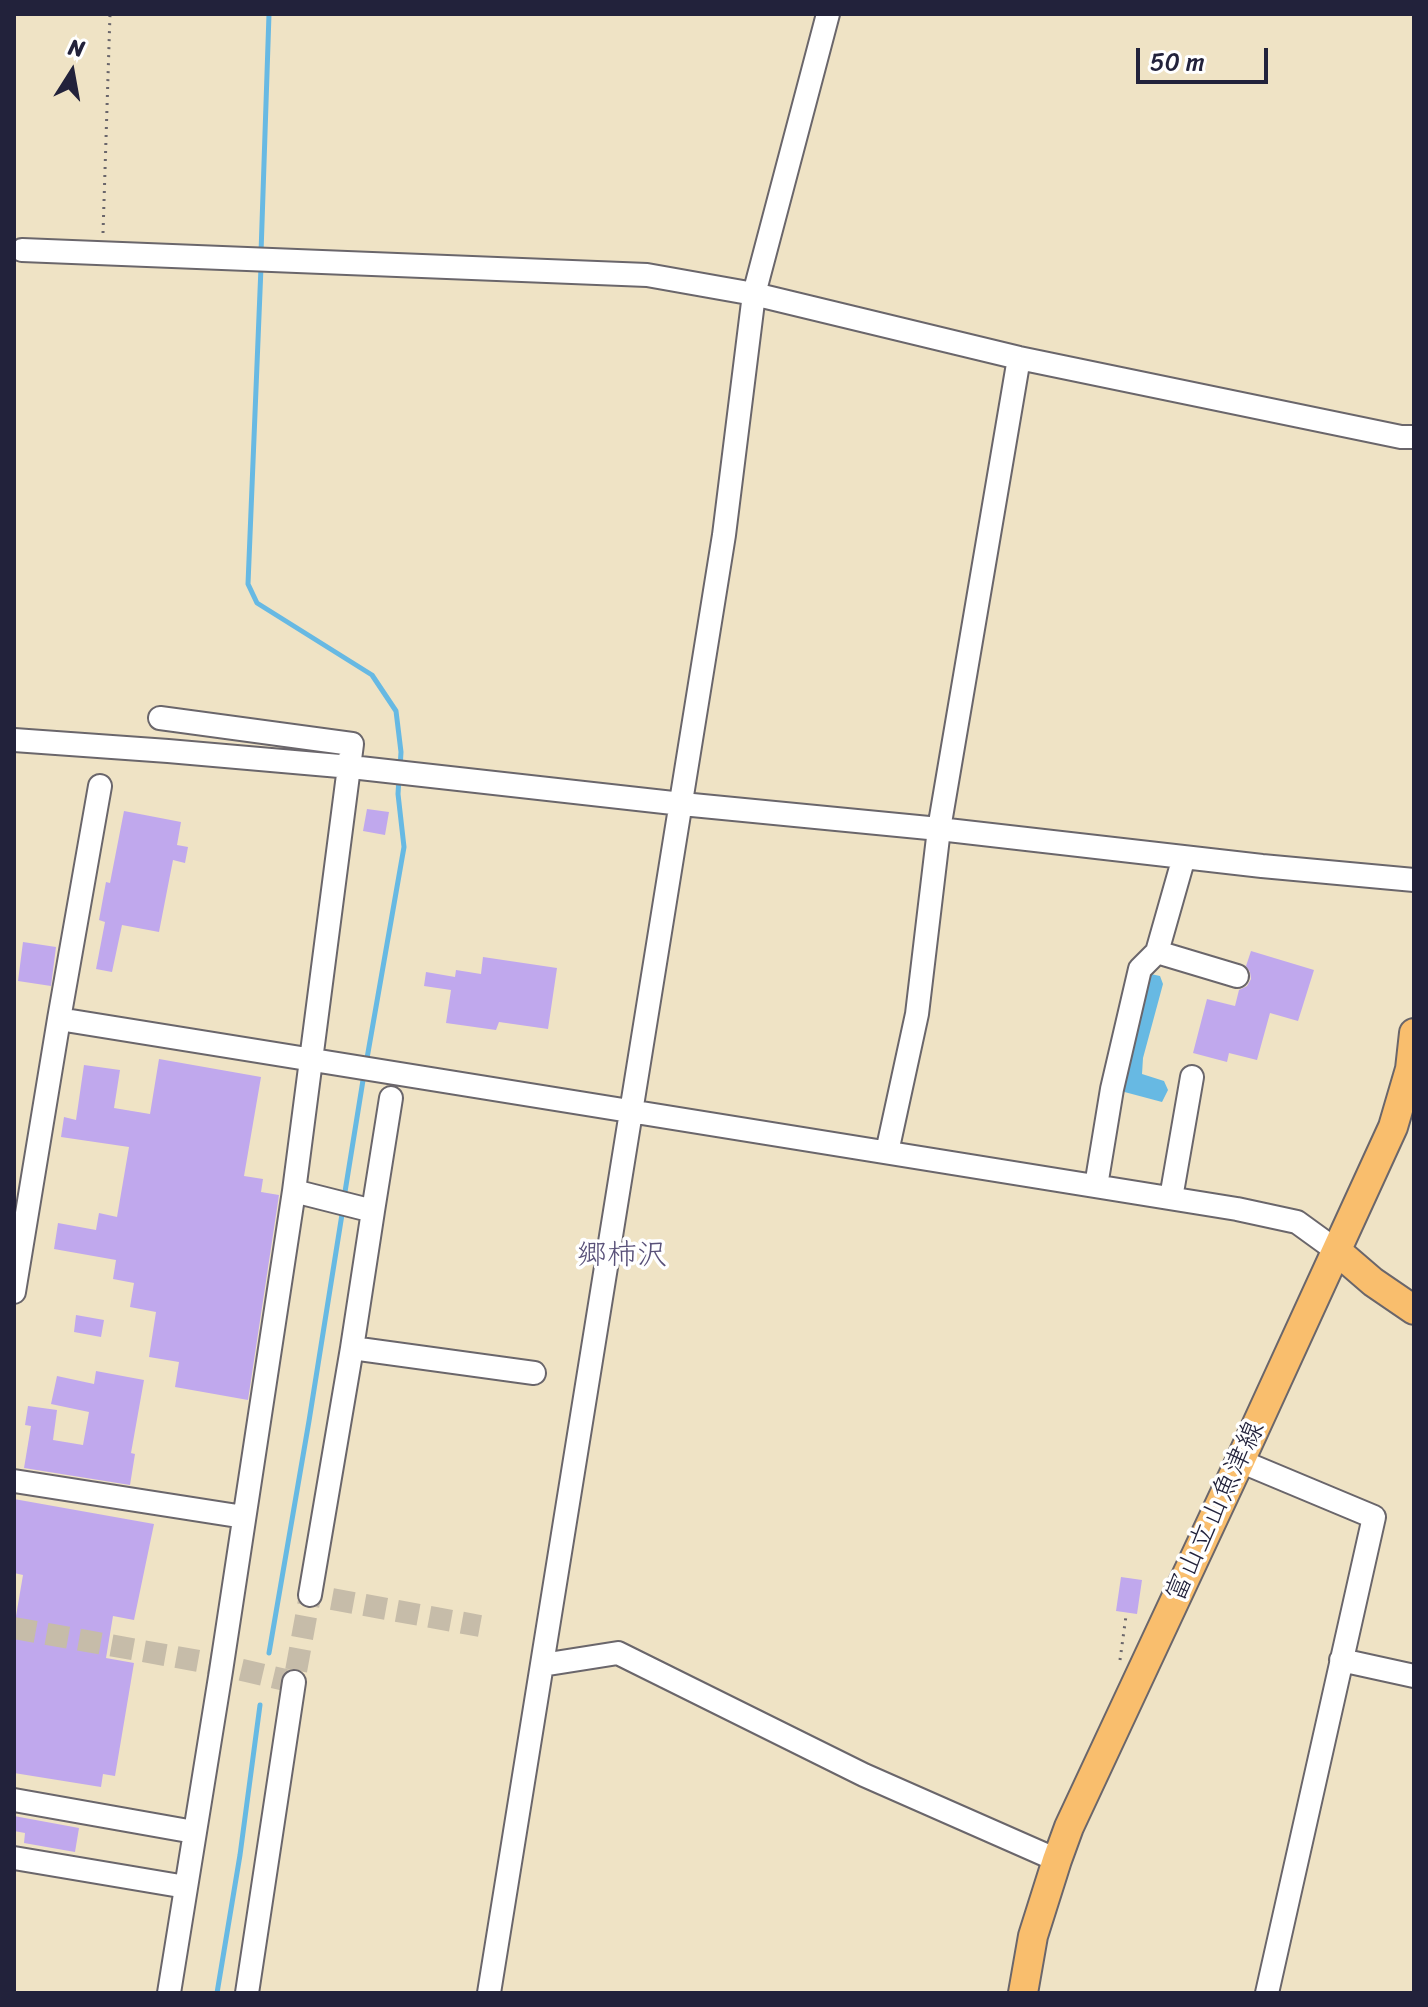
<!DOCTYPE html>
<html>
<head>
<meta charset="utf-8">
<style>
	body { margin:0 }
	#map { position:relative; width:1428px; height:2007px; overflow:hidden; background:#efe3c5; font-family:Sriracha,sans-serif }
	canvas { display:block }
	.frame { position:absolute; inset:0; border:16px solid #22223b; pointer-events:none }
	.north { position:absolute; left:32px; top:32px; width:80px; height:80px; -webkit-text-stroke:6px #fff; paint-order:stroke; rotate:11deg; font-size:22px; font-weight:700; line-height:32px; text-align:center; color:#22223b }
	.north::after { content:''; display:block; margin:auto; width:28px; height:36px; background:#22223b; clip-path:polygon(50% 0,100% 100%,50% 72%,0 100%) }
	.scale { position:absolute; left:1136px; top:48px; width:132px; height:36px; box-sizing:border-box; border:4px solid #22223b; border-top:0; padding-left:10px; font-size:24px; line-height:28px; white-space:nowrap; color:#22223b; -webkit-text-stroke:6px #fff; paint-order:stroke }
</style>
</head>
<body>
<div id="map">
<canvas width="1428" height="2007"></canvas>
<div class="frame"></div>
<div class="north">N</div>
<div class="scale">50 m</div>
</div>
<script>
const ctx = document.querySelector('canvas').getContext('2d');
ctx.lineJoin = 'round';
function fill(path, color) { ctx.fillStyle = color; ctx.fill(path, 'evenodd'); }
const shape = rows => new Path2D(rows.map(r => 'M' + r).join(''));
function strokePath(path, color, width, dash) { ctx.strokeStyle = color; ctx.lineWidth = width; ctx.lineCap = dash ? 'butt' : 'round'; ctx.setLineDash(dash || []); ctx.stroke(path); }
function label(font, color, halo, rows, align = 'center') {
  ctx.font = font + ' Sriracha,"Klee One",sans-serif'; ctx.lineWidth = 7; ctx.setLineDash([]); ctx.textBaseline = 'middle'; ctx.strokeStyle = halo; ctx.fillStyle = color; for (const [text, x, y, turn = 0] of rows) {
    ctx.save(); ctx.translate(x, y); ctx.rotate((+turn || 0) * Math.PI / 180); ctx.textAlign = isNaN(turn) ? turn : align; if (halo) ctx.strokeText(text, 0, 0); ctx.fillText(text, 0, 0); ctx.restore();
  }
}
fill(shape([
	[1146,973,1160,976,1163,984,1143,1058,1142,1074,1164,1081,1168,1090,1162,1102,1117,1090]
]), '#67b9e3');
strokePath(shape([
	[261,253,269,14],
	[261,267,248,584,257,603,372,675,396,711,401,752,400,768],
	[366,1064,404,847,398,794,399,778],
	[344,1198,364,1074],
	[269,1653,309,1421,343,1208],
	[217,1993,240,1855,260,1705]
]), '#67b9e3', 5);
fill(shape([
	[367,809,389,812,385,835,363,831],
	[124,811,181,822,177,845,188,847,185,863,173,860,159,932,122,925,112,972,96,969,105,922,99,920,106,882,110,883],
	[23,942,56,947,51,986,18,981],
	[1251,951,1314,970,1298,1021,1270,1013,1257,1060,1229,1053,1227,1062,1193,1053,1207,999,1235,1006,1239,990,1247,986,1251,979,1250,972,1246,966],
	[483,957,557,968,548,1029,499,1022,496,1030,446,1023,451,990,424,986,426,972,455,977,456,970,481,974],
	[159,1059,261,1077,244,1176,263,1179,261,1192,279,1195,248,1400,175,1387,179,1362,149,1357,156,1312,130,1307,134,1283,113,1279,116,1260,54,1249,58,1223,96,1230,99,1213,117,1217,129,1147,61,1137,64,1117,76,1120,84,1065,120,1070,114,1108,150,1114],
	[76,1315,104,1320,101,1337,74,1332],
	[96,1371,144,1380,131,1453,135,1454,130,1485,24,1468,31,1426,25,1425,28,1406,57,1410,53,1440,83,1445,89,1412,51,1404,57,1376,94,1384],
	[14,1499,154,1524,134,1620,113,1616,106,1658,134,1663,115,1776,103,1774,101,1787,14,1773,14,1616,16,1616,23,1575,14,1573],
	[1121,1577,1142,1580,1137,1614,1116,1611],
	[14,1816,79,1828,75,1852,24,1843,25,1833,14,1831]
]), '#c0a8ed');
strokePath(shape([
	[14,1628,221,1665,294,1682,310,1595,480,1626]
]), '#c6bca9', 22, [22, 11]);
const minor = shape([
	[22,250,647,275,754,294,1019,358,1401,437,1414,437],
	[160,718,352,744,294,1191,221,1671,169,1993],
	[14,740,168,751,351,767,682,804,939,829,1262,866,1414,880],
	[1157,952,1237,976],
	[59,1019,100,786],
	[887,1152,917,1014,939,829,1019,358],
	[1096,1186,1112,1089,1140,969,1157,952,1184,857],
	[294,1191,373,1211,391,1098],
	[1171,1198,1192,1077],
	[373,1211,352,1348,534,1373],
	[14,1292,59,1019,1237,1209,1297,1222,1337,1251],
	[1240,1461,1374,1517,1267,1993],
	[14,1481,244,1517],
	[310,1595,352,1348],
	[1341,1660,1414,1676],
	[542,1665,618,1653,864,1775,1057,1860],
	[14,1800,194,1832],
	[14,1858,186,1887],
	[247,1993,294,1682],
	[489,1993,724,535,754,294,828,14]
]);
const major = shape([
	[1337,1251,1373,1282,1414,1310],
	[1023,1993,1033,1936,1057,1860,1069,1827,1240,1461,1393,1127,1410,1069,1414,1033]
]);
strokePath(minor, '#6a666b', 26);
strokePath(major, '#6a666b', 32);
strokePath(shape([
	[103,233,110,14],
	[1120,1660,1126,1616]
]), '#6a666b', 3, [2, 6]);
strokePath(minor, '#fff', 22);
strokePath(major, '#f9be6d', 28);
label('28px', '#22223b', '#fff', [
	["富山立山魚津線",1216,1512,-65]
]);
label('30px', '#595179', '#fff', [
	["郷柿沢",622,1256]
]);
</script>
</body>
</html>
